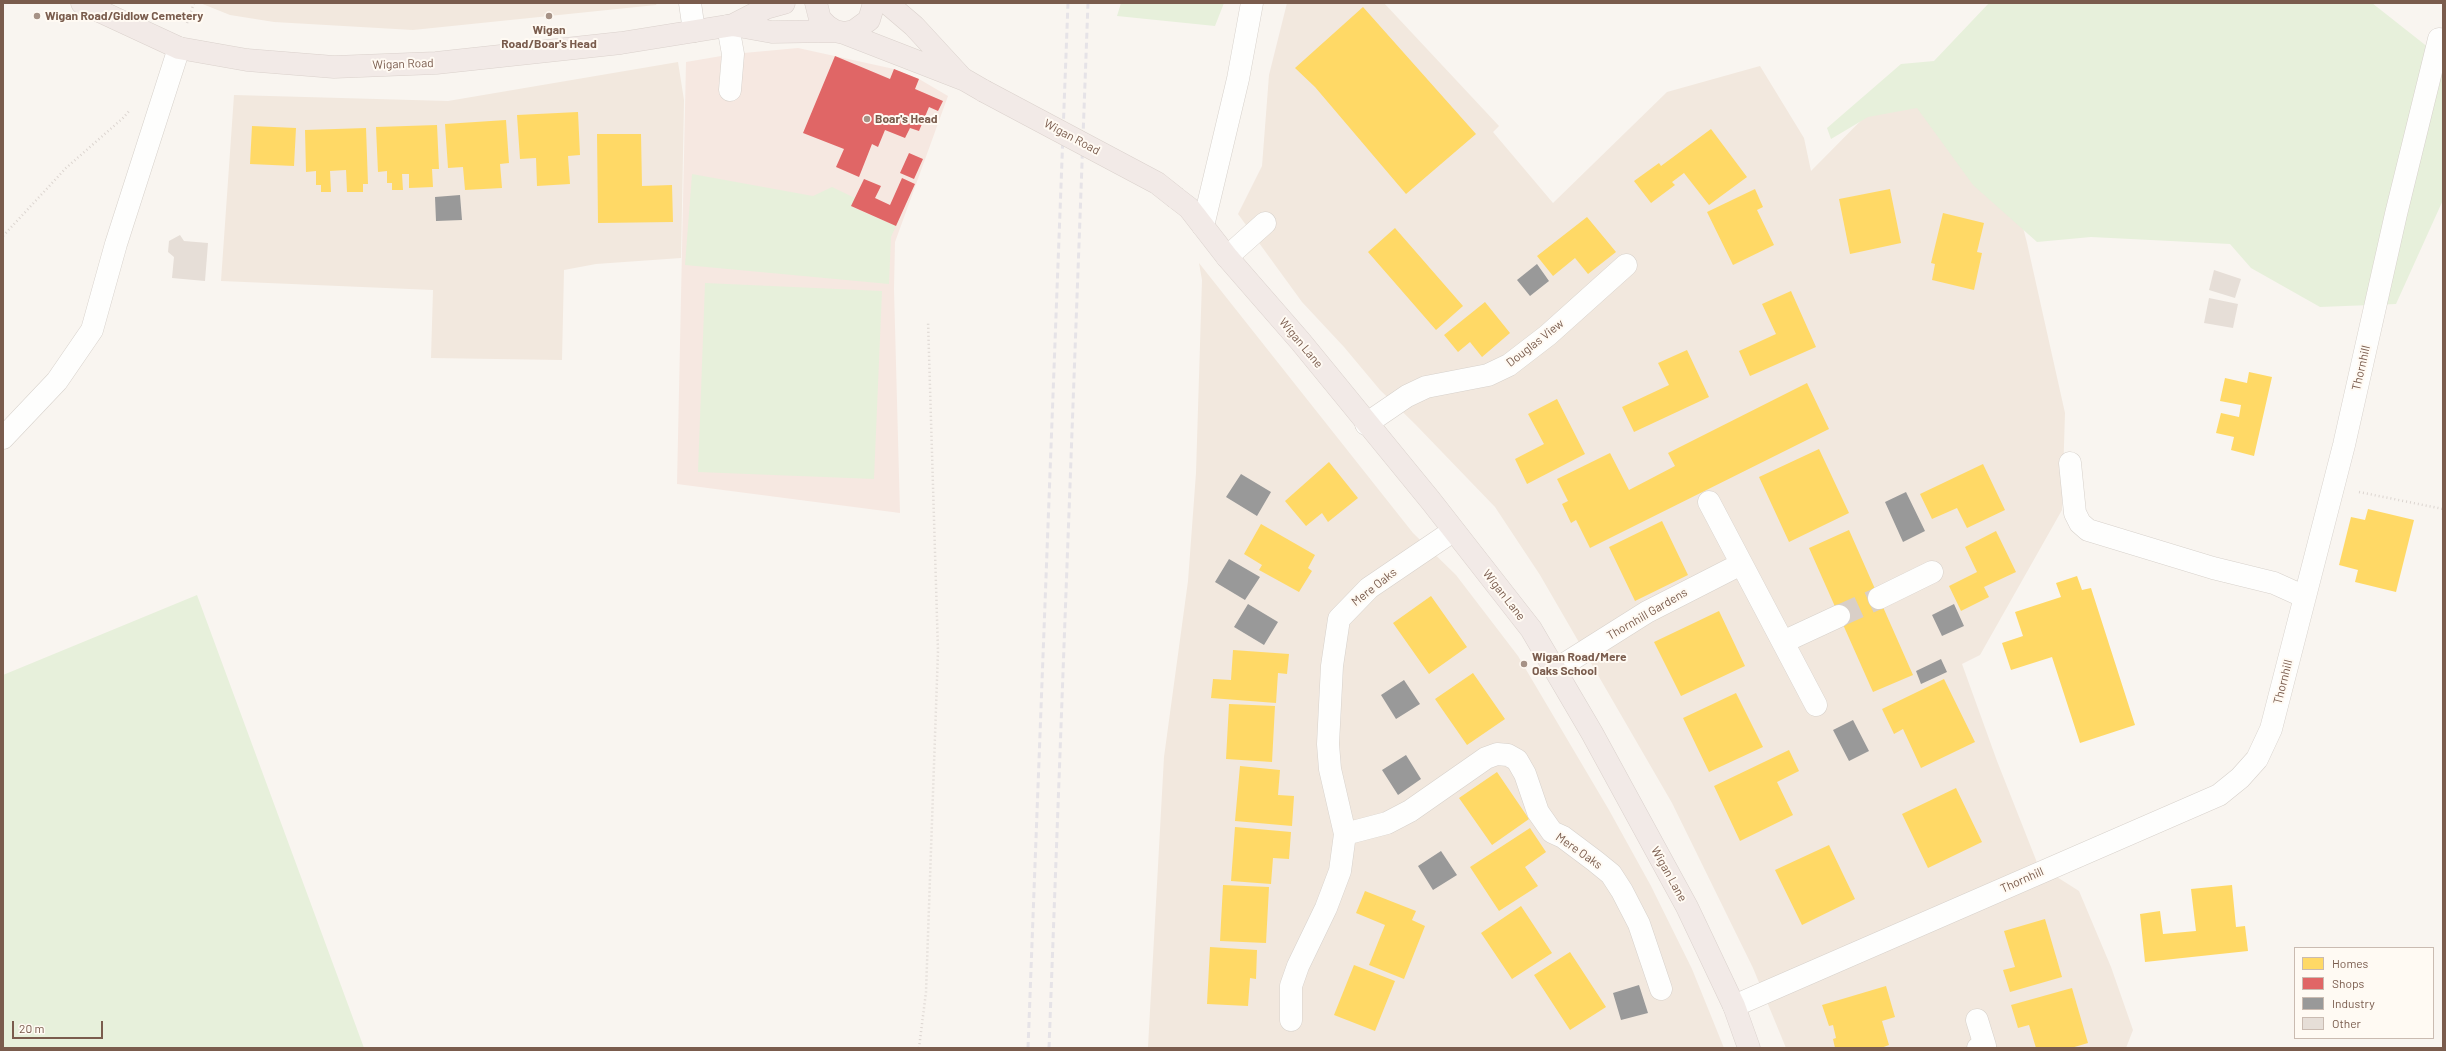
<!DOCTYPE html>
<html>
<head>
<meta charset="utf-8">
<style>
	body { margin:0 }
	#map { position:relative; width:2446px; height:1051px; overflow:hidden; background:#f9f5f0; font-family:Barlow,sans-serif }
	canvas { display:block }
	.frame { position:absolute; inset:0; border:4px solid #7a5c4d; pointer-events:none }
	.legend { position:absolute; left:2294px; top:947px; width:140px; height:92px; box-sizing:border-box; background:#fffaf3; border:1px solid #cabbb1; margin:0; padding:5px 7px; list-style:none; font-size:12px; color:#7a5c4d }
	.legend li { display:flex; align-items:center; gap:8px; height:20px }
	.legend b { width:20px; border:1px solid #cabbb1 }
	.scale { position:absolute; left:12px; top:1021px; width:91px; height:18px; box-sizing:border-box; border:2px solid #7a5c4d; border-top:0; padding-left:5px; font-size:12px; line-height:14px; white-space:nowrap; color:#7a5c4d; -webkit-text-stroke:3px #fffaf3; paint-order:stroke }
</style>
</head>
<body>
<div id="map">
<canvas width="2446" height="1051"></canvas>
<div class="frame"></div>
<ul class="legend">
<li><b style="height:11px;background:#ffd966"></b>Homes</li>
<li><b style="height:11px;background:#e06666"></b>Shops</li>
<li><b style="height:11px;background:#999"></b>Industry</li>
<li><b style="height:11px;background:#e6ded7"></b>Other</li>
</ul>
<div class="scale">20 m</div>
</div>
<script>
const ctx = document.querySelector('canvas').getContext('2d');
ctx.lineJoin = 'round';
function fill(path, color) { ctx.fillStyle = color; ctx.fill(path, 'evenodd'); }
const shape = rows => new Path2D(rows.map(r => 'M' + r).join(''));
function strokePath(path, color, width, dash) { ctx.strokeStyle = color; ctx.lineWidth = width; ctx.lineCap = dash ? 'butt' : 'round'; ctx.setLineDash(dash || []); ctx.stroke(path); }
function label(font, color, halo, rows, align = 'center') {
  ctx.font = font + ' Barlow,sans-serif'; ctx.lineWidth = 4; ctx.setLineDash([]); ctx.textBaseline = 'middle'; ctx.strokeStyle = halo; ctx.fillStyle = color; for (const [text, x, y, turn = 0] of rows) {
    ctx.save(); ctx.translate(x, y); ctx.rotate((+turn || 0) * Math.PI / 180); ctx.textAlign = isNaN(turn) ? turn : align; if (halo) ctx.strokeText(text, 0, 0); ctx.fillText(text, 0, 0); ctx.restore();
  }
}
fill(shape([
	[200,3,657,3,656,5,413,30,274,22,230,15],
	[1287,3,1384,3,1499,126,1493,132,1553,203,1667,92,1760,66,1804,138,1811,171,1902,79,1985,77,2027,243,2065,413,2062,510,1980,655,1962,664,1997,761,2038,865,2079,891,2111,967,2133,1030,2126,1048,1786,1048,1753,968,1672,803,1540,575,1495,507,1415,424,1380,390,1344,347,1302,302,1238,214,1262,166,1269,75],
	[678,62,684,100,681,258,596,264,564,270,562,360,431,358,433,290,221,281,234,95,448,101],
	[1199,263,1413,533,1456,575,1518,656,1609,810,1651,886,1692,969,1724,1048,1148,1047,1164,757,1188,581,1196,473,1202,280]
]), '#f2e8de');
fill(shape([
	[798,48,894,69,919,79,948,96,895,242,894,289,900,513,677,484,686,62,733,54]
]), '#f6e8e1');
fill(shape([
	[1121,3,1224,3,1215,26,1117,16],
	[1989,3,2372,3,2443,59,2443,200,2396,304,2320,307,2251,268,2230,244,2091,237,2037,242,1973,185,1917,108,1868,117,1831,139,1827,128,1901,64,1934,61],
	[692,174,813,196,832,187,855,198,852,207,896,226,891,237,889,284,685,265],
	[705,283,882,291,874,479,698,472],
	[197,595,364,1048,3,1048,3,675]
]), '#e7f0db');
fill(shape([
	[1363,7,1476,134,1406,194,1315,87,1295,68],
	[578,112,580,155,568,156,570,184,537,186,536,158,520,159,517,115],
	[506,120,509,163,500,164,502,188,465,190,463,167,448,168,445,124],
	[437,125,439,169,432,169,433,187,409,188,409,174,402,174,403,190,392,190,392,183,387,183,387,171,378,172,376,127],
	[252,126,296,128,294,166,250,164],
	[366,128,368,184,363,184,363,192,347,192,346,170,330,171,331,192,321,192,321,185,316,185,316,171,306,172,305,130],
	[1711,129,1747,177,1709,205,1684,173,1672,182,1675,185,1651,203,1634,181,1659,163,1661,166],
	[597,134,641,134,642,186,672,185,673,222,598,223],
	[1755,189,1763,207,1757,210,1774,245,1733,265,1707,212],
	[1890,189,1901,243,1850,254,1839,199],
	[1943,213,1984,223,1977,252,1982,253,1974,290,1932,280,1935,264,1931,263],
	[1587,217,1616,252,1588,274,1575,258,1553,276,1537,256],
	[1395,228,1463,306,1436,330,1368,252],
	[1791,291,1816,347,1750,376,1739,351,1776,334,1762,304],
	[1485,302,1510,333,1482,357,1470,342,1458,352,1444,335],
	[1687,350,1709,397,1634,432,1622,407,1669,385,1658,363],
	[2249,372,2272,377,2254,456,2231,450,2234,437,2216,433,2221,413,2239,417,2241,405,2220,401,2225,378,2247,383],
	[1807,383,1829,429,1590,548,1576,520,1571,523,1562,504,1568,501,1557,479,1610,453,1629,490,1675,466,1668,453],
	[1557,399,1585,454,1527,484,1515,459,1544,444,1528,414],
	[1819,449,1849,513,1789,542,1759,477],
	[1329,462,1358,498,1328,522,1322,513,1306,526,1285,501],
	[1983,464,2005,510,1967,528,1957,508,1932,519,1920,494],
	[2368,509,2414,520,2396,592,2355,582,2358,570,2339,565,2351,517,2365,520],
	[1662,521,1688,575,1635,601,1609,547],
	[1261,524,1315,555,1308,568,1312,571,1299,592,1259,570,1262,565,1244,554],
	[1849,530,1913,675,1873,692,1809,548],
	[1996,531,2016,572,1984,587,1989,597,1961,611,1949,586,1977,572,1965,547],
	[2077,576,2082,590,2091,588,2135,725,2080,743,2052,657,2011,670,2002,643,2023,636,2015,612,2061,597,2056,583],
	[1431,596,1467,647,1429,674,1393,623],
	[1719,611,1745,666,1681,696,1654,642],
	[1233,650,1289,654,1287,674,1278,673,1276,703,1211,698,1213,679,1231,680],
	[1473,673,1505,719,1467,745,1435,699],
	[1944,679,1975,742,1921,768,1903,729,1894,734,1882,709],
	[1736,693,1763,747,1709,772,1683,718],
	[1229,704,1275,706,1272,762,1226,759],
	[1789,750,1799,771,1777,782,1793,815,1740,841,1714,786],
	[1240,766,1280,770,1278,795,1294,796,1292,826,1235,821],
	[1497,772,1529,819,1492,845,1459,798],
	[1956,788,1982,842,1928,868,1902,814],
	[1235,827,1291,832,1289,859,1273,858,1271,884,1231,881],
	[1530,828,1546,852,1525,867,1538,886,1499,911,1470,867],
	[1829,845,1855,899,1802,925,1775,870],
	[1223,885,1269,887,1266,943,1220,941],
	[2232,885,2236,927,2245,926,2248,951,2145,962,2140,914,2160,911,2163,934,2196,931,2191,889],
	[1365,891,1416,911,1412,920,1425,926,1404,979,1369,965,1385,925,1356,913],
	[1521,906,1552,953,1512,979,1481,933],
	[2045,919,2062,977,2010,992,2003,970,2015,967,2004,931],
	[1210,947,1257,950,1256,979,1250,978,1248,1006,1207,1004],
	[1570,952,1606,1007,1570,1030,1534,975],
	[1354,965,1395,981,1375,1031,1334,1015],
	[1886,986,1895,1017,1882,1021,1889,1045,1881,1048,1835,1048,1833,1039,1836,1038,1833,1025,1829,1026,1822,1005],
	[2072,988,2088,1043,2071,1048,2036,1048,2029,1025,2018,1028,2011,1005]
]), '#ffd966');
fill(shape([
	[835,56,890,79,894,69,919,79,915,89,943,101,938,111,929,107,919,131,910,128,905,138,885,130,878,147,872,144,859,177,836,167,844,149,803,133],
	[909,153,923,159,914,179,900,173],
	[902,178,915,184,896,226,851,206,864,179,881,186,875,198,890,205]
]), '#e06666');
fill(shape([
	[460,195,462,220,436,221,435,197],
	[1537,264,1549,281,1530,296,1517,280],
	[1241,474,1271,492,1257,516,1226,497],
	[1906,492,1925,531,1903,542,1885,502],
	[1229,559,1260,577,1245,600,1215,582],
	[1248,604,1278,622,1264,645,1234,627],
	[1954,604,1964,626,1942,636,1932,615],
	[1941,659,1947,672,1921,684,1916,671],
	[1404,680,1420,704,1396,719,1381,695],
	[1853,720,1869,751,1849,761,1833,730],
	[1406,755,1421,779,1398,795,1382,770],
	[1441,851,1457,875,1433,890,1418,866],
	[1639,985,1648,1013,1621,1020,1613,993]
]), '#999');
fill(shape([
	[180,235,184,241,208,243,205,281,172,278,174,257,168,252,169,241],
	[2214,270,2241,279,2235,298,2209,290],
	[2209,298,2238,304,2233,328,2204,323]
]), '#e6ded7');
strokePath(shape([
	[1839,616,1879,598]
]), '#d9cfc7', 22, [22, 11]);
const minor = shape([
	[690,3,694,31],
	[728,26,733,54,730,90],
	[1203,226,1238,79,1252,3],
	[1227,257,1265,223],
	[1366,424,1407,396,1426,387,1488,375,1509,365,1548,335,1626,265],
	[3,438,57,381,92,330,116,244,179,48],
	[2070,463,2075,513,2080,523,2088,530,2213,568,2274,583,2305,597],
	[1709,502,1816,705],
	[1879,598,1932,572],
	[1783,642,1839,616],
	[1555,670,1647,612,1741,564],
	[1345,834,1387,823,1410,811,1486,758,1497,754,1508,755,1517,760,1525,774,1538,812,1552,832,1563,837,1595,861,1611,874,1622,891,1639,924,1661,989],
	[1734,1006,2219,795,2240,778,2257,759,2271,729,2344,445,2396,214,2439,39],
	[1291,1020,1291,986,1298,966,1326,908,1340,871,1345,834,1330,769,1328,744,1332,666,1339,619,1369,588,1453,531],
	[1977,1020,1985,1046,1978,1048]
]);
const highway = shape([
	[82,3,179,48,247,60,334,67,436,63,621,43,733,25,766,8,784,3],
	[816,3,820,19,827,26,835,31,844,33,854,31,869,20,874,3],
	[887,3,914,26,961,77],
	[733,25,772,32,835,31],
	[844,33,965,80,984,91],
	[1176,198,1189,208,1227,257,1301,342,1431,501,1531,629,1592,733,1687,907,1734,1006,1749,1048]
]);
strokePath(minor, '#d7d1cb', 23);
strokePath(highway, '#dad1cc', 23);
strokePath(shape([
	[187,23,194,3],
	[3,236,66,168,123,118,130,110],
	[2359,492,2443,509],
	[919,1048,926,992,938,651,928,321]
]), '#dcd5d0', 2.5, [1, 3]);
strokePath(minor, '#fefefd', 22);
strokePath(highway, '#f2eae7', 22);
strokePath(shape([
	[1028,1048,1068,3],
	[1049,1048,1088,3]
]), '#e6e3e7', 3, [6, 4]);
const highwayBridge = shape([
	[984,91,1157,183,1176,198]
]);
strokePath(highwayBridge, '#dad1cc', 23, []);
strokePath(highwayBridge, '#f2eae7', 22);
for (const [x, y, r, color] of [
	[37,16,4,"#a69286"],
	[549,16,4,"#a69286"],
	[867,119,4,"#a69286"],
	[1524,664,4,"#a69286"]
]) { const dot = new Path2D(); dot.arc(x, y, r, 0, 2 * Math.PI); ctx.fillStyle = color; ctx.fill(dot); strokePath(dot, '#fffaf3', 1.5); }
label('bold 12px', '#7a5c4d', '#fffaf3', [
	["Wigan Road/Gidlow Cemetery",45,16],
	["Wigan",549,30,"center"],
	["Road/Boar's Head",549,44,"center"],
	["Boar's Head",875,119],
	["Wigan Road/Mere",1532,657],
	["Oaks School",1532,671]
], 'left');
label('12px', '#7a5c4d', '#fffaf3', [
	["Wigan Road",403,64,-2],
	["Wigan Road",1072,137,28],
	["Wigan Lane",1301,343,50],
	["Douglas View",1535,343,-38],
	["Thornhill",2361,368,-77],
	["Mere Oaks",1374,587,-38],
	["Wigan Lane",1504,595,52],
	["Thornhill Gardens",1647,614,-30],
	["Thornhill",2283,682,-76],
	["Mere Oaks",1579,851,35],
	["Wigan Lane",1669,874,61],
	["Thornhill",2022,880,-24]
]);
</script>
</body>
</html>
